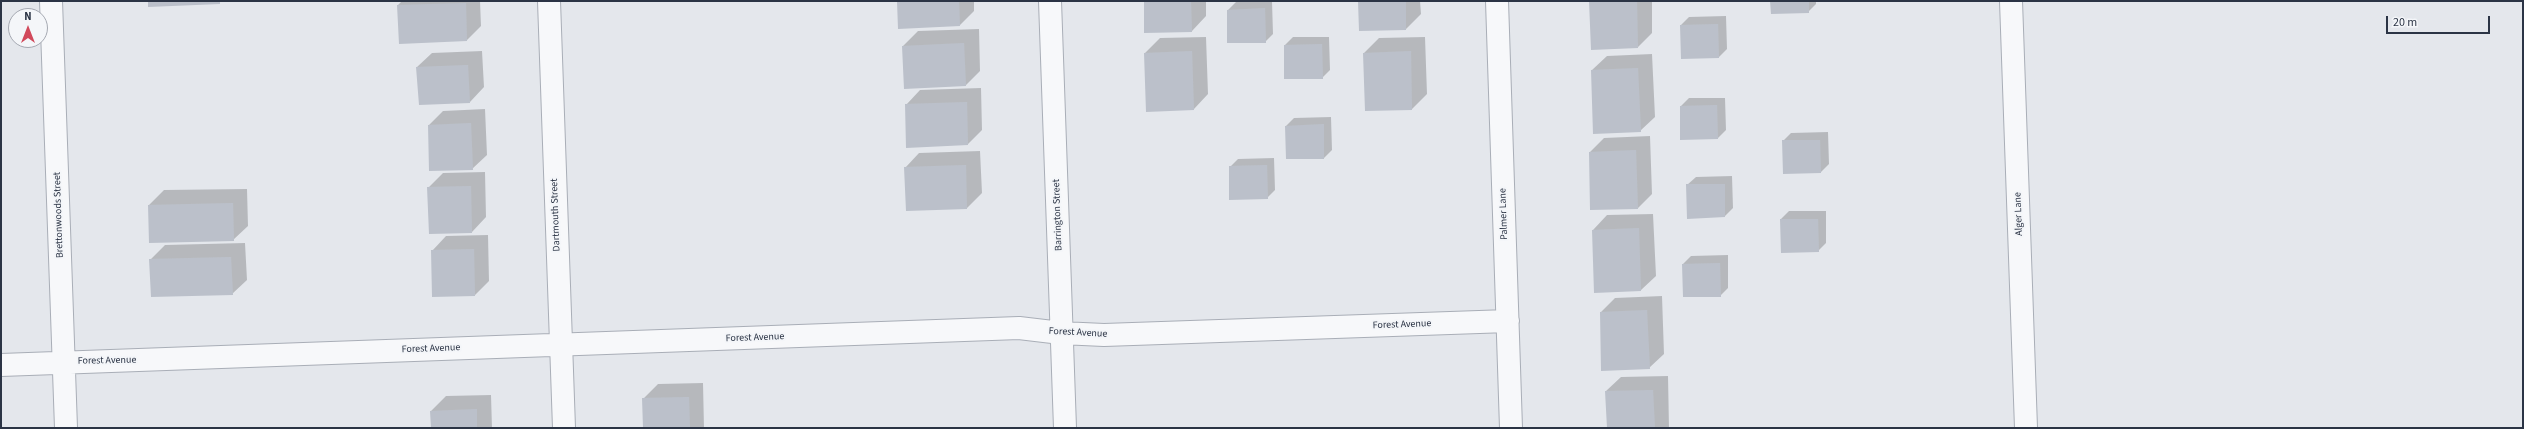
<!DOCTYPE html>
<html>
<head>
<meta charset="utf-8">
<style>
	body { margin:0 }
	#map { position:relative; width:2524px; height:429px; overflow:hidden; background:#e4e7ec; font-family:"Source Sans 3",sans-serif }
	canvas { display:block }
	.frame { position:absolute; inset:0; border:2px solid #2b3445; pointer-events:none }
	.north { position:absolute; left:8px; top:8px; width:40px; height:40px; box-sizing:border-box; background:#f4f6f9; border:1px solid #a4a8b1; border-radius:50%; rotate:0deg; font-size:11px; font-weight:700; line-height:16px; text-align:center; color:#2b3445 }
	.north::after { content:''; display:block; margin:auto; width:14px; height:18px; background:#d1495b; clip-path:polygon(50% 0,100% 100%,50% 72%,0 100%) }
	.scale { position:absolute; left:2386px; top:16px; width:104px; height:18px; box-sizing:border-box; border:2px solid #2b3445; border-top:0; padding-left:5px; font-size:12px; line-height:14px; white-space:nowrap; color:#2b3445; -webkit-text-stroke:3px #f4f6f9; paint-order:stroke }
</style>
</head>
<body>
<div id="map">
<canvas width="2524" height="429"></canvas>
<div class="frame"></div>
<div class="north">N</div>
<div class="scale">20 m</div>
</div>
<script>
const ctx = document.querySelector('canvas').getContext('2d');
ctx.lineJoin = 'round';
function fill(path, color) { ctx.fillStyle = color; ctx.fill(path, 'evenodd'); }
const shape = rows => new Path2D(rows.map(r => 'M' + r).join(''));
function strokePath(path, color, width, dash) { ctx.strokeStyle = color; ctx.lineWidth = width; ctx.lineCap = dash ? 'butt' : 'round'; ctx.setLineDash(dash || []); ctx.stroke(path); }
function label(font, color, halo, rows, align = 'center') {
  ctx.font = font + ' "Source Sans 3",sans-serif'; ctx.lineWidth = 4; ctx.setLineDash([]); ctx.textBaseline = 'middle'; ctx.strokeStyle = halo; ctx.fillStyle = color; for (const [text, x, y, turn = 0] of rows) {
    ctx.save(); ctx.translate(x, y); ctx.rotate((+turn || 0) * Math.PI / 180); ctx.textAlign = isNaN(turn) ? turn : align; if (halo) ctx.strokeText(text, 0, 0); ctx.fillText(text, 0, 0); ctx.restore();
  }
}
fill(shape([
	[402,1,480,1,481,26,467,40,398,5],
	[898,1,974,1,974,11,960,25],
	[1144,1,1206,1,1206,16,1192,31],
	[1272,1,1273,34,1265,42,1228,10,1236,2],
	[1359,1,1420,1,1421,14,1406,29,1360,30],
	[1590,1,1652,1,1652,33,1638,47],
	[1771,1,1816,1,1816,4,1808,12],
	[1726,16,1727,49,1719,57,1681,25,1689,17],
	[979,29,980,71,966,85,903,46,918,31],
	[1206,37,1208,94,1194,109,1147,111,1145,53,1160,38],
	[1293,37,1329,37,1330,70,1322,78,1285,45],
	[1425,37,1427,94,1412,109,1366,110,1364,53,1379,38],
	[482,51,484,87,470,102,417,67,432,53],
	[1652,54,1655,117,1640,131,1592,70,1607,56],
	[981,88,982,130,968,144,906,105,920,90],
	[1689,98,1725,98,1726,130,1718,138,1681,106],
	[485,109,487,155,472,169,429,125,443,111],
	[1331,117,1332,150,1324,158,1286,126,1294,118],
	[1828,132,1829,164,1821,172,1783,141,1791,133],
	[1650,136,1652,194,1638,208,1590,152,1604,138],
	[980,151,982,193,967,208,907,210,905,168,919,153],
	[1274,158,1275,190,1267,198,1230,167,1238,159],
	[485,172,486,217,472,232,428,188,443,173],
	[1732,176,1733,208,1725,216,1687,185,1696,177],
	[247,189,248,226,233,240,149,205,164,190],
	[1789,211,1826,211,1826,243,1818,251,1781,219],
	[1653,214,1656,276,1641,290,1595,292,1593,230,1607,215],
	[488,235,489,281,475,295,432,251,446,236],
	[245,243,247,280,232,294,150,260,165,245],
	[1728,255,1728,288,1720,296,1683,264,1691,256],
	[1662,296,1664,354,1649,368,1601,312,1615,298],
	[1668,376,1669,428,1608,428,1606,391,1621,377],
	[703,383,704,428,644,428,643,399,658,384],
	[491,395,492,428,432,428,431,411,446,396]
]), '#0003');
fill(shape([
	[148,1,220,1,220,4,148,7],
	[897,1,959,1,960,26,898,29],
	[1144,1,1191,1,1192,32,1144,33],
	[1358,1,1406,1,1406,30,1359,31],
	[1589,1,1637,1,1638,48,1591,50],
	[1770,1,1809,1,1809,13,1771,14],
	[466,3,467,41,399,44,397,5],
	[1265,8,1266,43,1227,43,1227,10],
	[1718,24,1719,58,1681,59,1680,25],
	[964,43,966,86,904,89,902,46],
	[1322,44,1323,79,1284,79,1284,45],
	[1192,51,1194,110,1146,112,1144,53],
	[1411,51,1412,110,1365,111,1363,53],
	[468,65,470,103,419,105,416,67],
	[1638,68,1641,132,1593,134,1591,70],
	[967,102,968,145,906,148,905,104],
	[1717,105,1718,139,1680,140,1680,106],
	[471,123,473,170,429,171,428,125],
	[1324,124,1324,159,1286,159,1285,126],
	[1782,140,1820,140,1821,173,1783,174],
	[1636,150,1638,209,1590,210,1589,152],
	[966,165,967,209,906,211,904,167],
	[1267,165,1268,199,1229,200,1229,166],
	[1686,184,1725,184,1725,217,1687,219],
	[471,186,472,233,429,234,427,187],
	[233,203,234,241,149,243,148,205],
	[1780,219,1818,219,1819,252,1781,253],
	[1639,228,1641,291,1594,293,1592,230],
	[474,249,475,296,432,297,431,250],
	[231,257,233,295,151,297,149,259],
	[1720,263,1721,297,1683,297,1682,264],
	[1647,310,1650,369,1601,371,1600,312],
	[1653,390,1655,428,1607,428,1605,391],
	[689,397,690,428,643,428,642,398],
	[477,409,477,428,431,428,430,411]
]), '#bbc0ca');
const minor = shape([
	[51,1,66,428],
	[549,1,564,428],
	[1050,1,1065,428],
	[1497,1,1511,428],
	[2011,1,2026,428],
	[1,365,1019,328,1061,333,1104,335,1508,321]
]);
strokePath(minor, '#a9aeb7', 24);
strokePath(minor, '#f7f8fa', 22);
label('10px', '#2b3445', '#f4f6f9', [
	["Palmer Lane",1504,214,-92],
	["Alger Lane",2019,214,-92],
	["Brettonwoods Street",59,215,-92],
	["Dartmouth Street",556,215,-92],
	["Barrington Street",1058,215,-92],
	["Forest Avenue",1402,325,-2],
	["Forest Avenue",1078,333,3],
	["Forest Avenue",755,338,-2],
	["Forest Avenue",431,349,-2],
	["Forest Avenue",107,361,-1]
]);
</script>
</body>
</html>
